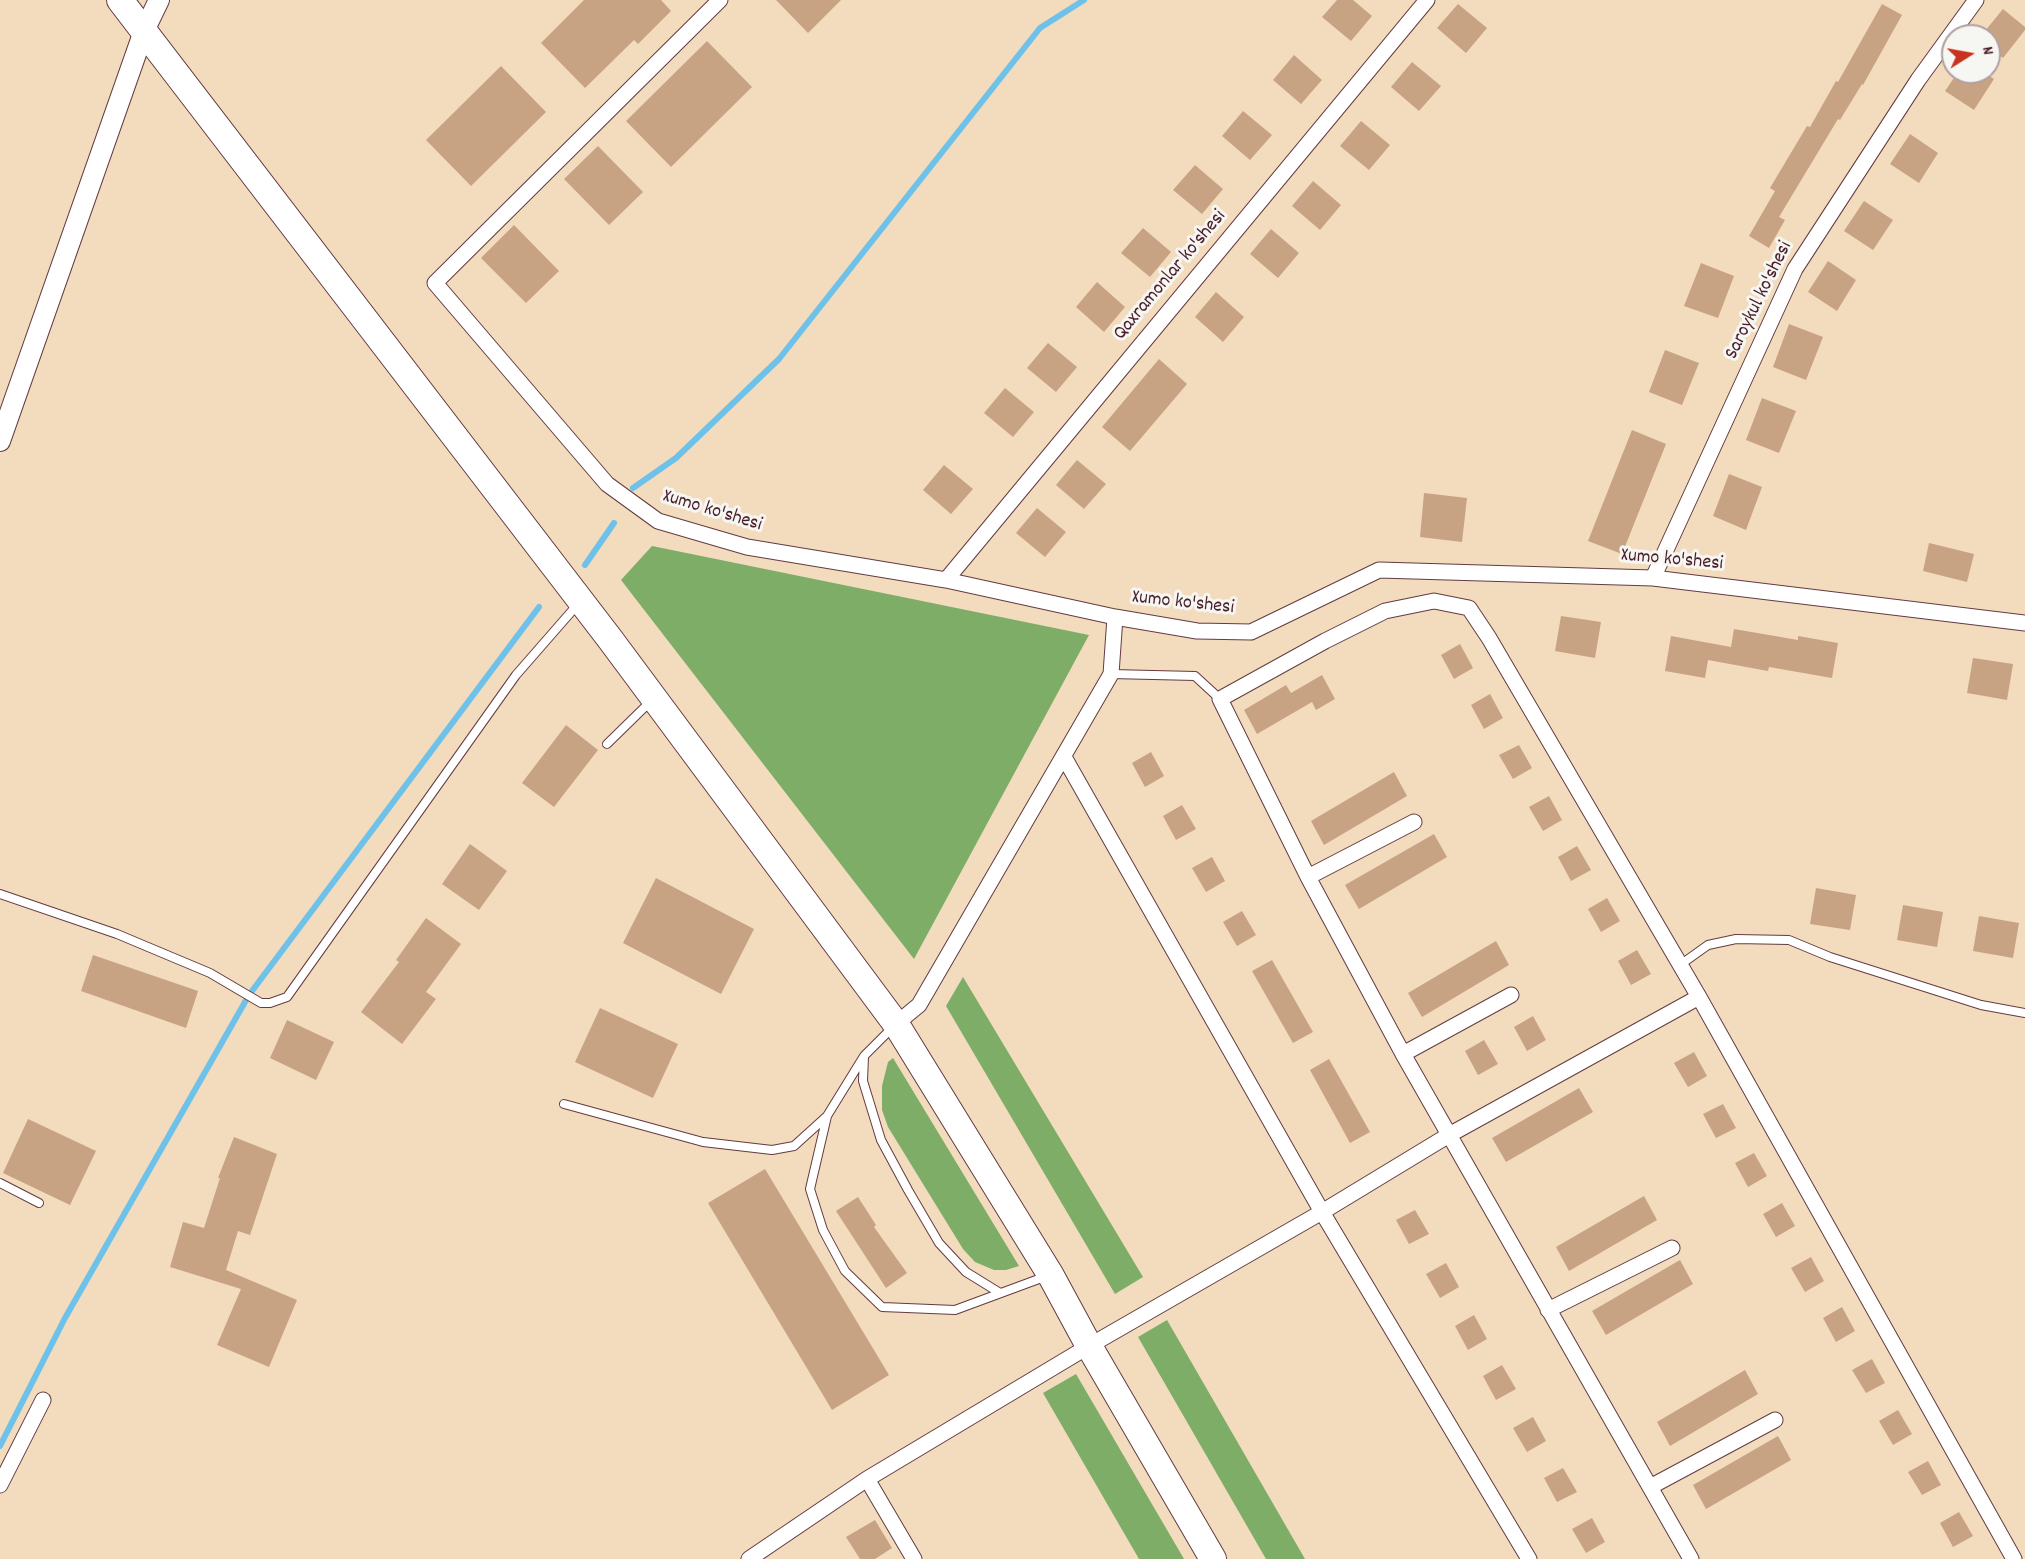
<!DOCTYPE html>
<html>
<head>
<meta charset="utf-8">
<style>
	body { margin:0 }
	#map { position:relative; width:2025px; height:1559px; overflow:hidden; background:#f3dbbd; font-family:Dekko,sans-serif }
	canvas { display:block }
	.north { position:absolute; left:1941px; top:24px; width:60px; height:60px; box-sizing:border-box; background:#f6f6f2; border:2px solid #b1a0a2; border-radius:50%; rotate:79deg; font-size:16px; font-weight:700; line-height:24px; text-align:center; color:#4a1f2b }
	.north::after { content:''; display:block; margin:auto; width:21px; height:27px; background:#c8321e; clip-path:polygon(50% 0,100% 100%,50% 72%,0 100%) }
</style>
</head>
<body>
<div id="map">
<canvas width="2025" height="1559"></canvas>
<div class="north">N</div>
</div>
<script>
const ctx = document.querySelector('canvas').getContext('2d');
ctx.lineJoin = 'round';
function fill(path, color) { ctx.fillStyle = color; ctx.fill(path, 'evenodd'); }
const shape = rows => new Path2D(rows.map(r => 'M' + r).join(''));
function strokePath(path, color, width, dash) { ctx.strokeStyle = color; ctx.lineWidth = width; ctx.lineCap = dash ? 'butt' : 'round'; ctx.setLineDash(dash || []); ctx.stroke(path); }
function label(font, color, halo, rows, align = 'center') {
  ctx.font = font + ' Dekko,sans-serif'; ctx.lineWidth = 6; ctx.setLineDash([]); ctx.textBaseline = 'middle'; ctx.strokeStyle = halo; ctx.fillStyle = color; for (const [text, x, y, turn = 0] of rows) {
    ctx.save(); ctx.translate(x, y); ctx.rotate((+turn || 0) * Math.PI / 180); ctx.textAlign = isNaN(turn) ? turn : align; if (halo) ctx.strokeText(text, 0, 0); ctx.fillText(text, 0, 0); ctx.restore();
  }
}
fill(shape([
	[652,546,1089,635,914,959,621,580],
	[963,977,1143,1277,1115,1294,946,1006],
	[893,1058,1019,1266,1006,1270,994,1270,975,1262,963,1249,888,1127,882,1110,882,1086,888,1062],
	[1167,1320,1305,1559,1266,1559,1138,1337],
	[1076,1374,1184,1559,1139,1559,1043,1393]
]), '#7ead67');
strokePath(shape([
	[633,488,676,458,779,359,1040,28,1084,0],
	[585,565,614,523],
	[0,1446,65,1318,249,995,539,607]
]), '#6ec2ea', 6);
fill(shape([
	[584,0,661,0,671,11,638,44,634,40,585,88,541,43],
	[776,0,841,0,808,33],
	[1337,0,1353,0,1372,16,1351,41,1322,17],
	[1458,4,1487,28,1466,53,1437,28],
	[1882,4,1902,15,1863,85,1862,84,1840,120,1838,119,1779,217,1785,220,1769,248,1749,236,1775,191,1770,188,1807,126,1810,127,1836,81,1838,82],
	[2003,9,2025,27,2025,30,2003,58,1989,47,1989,36,1981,36],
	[707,41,752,87,671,167,626,121],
	[1294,55,1322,80,1301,104,1273,80],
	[1412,62,1441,86,1419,111,1391,87],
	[501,66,546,112,471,186,426,140],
	[1958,72,1983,72,1994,79,1974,110,1945,91],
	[1243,111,1272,135,1250,160,1222,136],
	[1361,121,1390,145,1369,170,1340,146],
	[1910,134,1938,153,1919,183,1890,164],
	[598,146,643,192,609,225,564,179],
	[1195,165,1223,189,1202,214,1173,190],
	[1313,181,1341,205,1320,230,1292,206],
	[1864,201,1893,220,1873,250,1844,231],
	[514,225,559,271,526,303,481,258],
	[1143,228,1171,252,1150,277,1121,253],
	[1271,229,1299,253,1278,278,1250,254],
	[1828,261,1856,280,1837,311,1808,292],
	[1701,263,1734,276,1718,318,1684,306],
	[1097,282,1125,307,1104,332,1076,307],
	[1216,292,1244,317,1223,342,1195,317],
	[1789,324,1823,337,1806,380,1773,367],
	[1048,343,1077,367,1056,392,1027,368],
	[1665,350,1699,363,1682,405,1649,392],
	[1159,359,1187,384,1130,451,1102,427],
	[1005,388,1034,412,1013,437,984,413],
	[1762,398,1796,411,1779,453,1746,440],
	[1632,430,1666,444,1622,554,1588,541],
	[1077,460,1106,484,1084,509,1056,485],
	[944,465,973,489,951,514,923,490],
	[1729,474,1762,487,1746,530,1713,516],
	[1424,493,1467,498,1462,542,1420,537],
	[1037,508,1066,532,1045,557,1016,533],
	[1929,543,1974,554,1967,582,1923,571],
	[1561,616,1601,622,1595,658,1555,651],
	[1734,629,1798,640,1798,636,1838,643,1832,678,1769,667,1768,671,1708,660,1705,678,1665,671,1671,636,1731,647],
	[1460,644,1473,668,1454,679,1441,655],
	[1973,658,2013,664,2007,700,1967,693],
	[1322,675,1335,699,1316,710,1312,702,1257,734,1244,710,1286,685,1291,693],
	[1490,694,1503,718,1484,729,1471,705],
	[566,725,598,750,554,807,522,783],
	[1519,745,1532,768,1513,779,1499,755],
	[1151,752,1164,776,1145,787,1132,763],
	[1394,772,1407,796,1324,845,1311,821],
	[1549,796,1562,820,1543,831,1529,807],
	[1182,805,1196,829,1176,840,1163,816],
	[1434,834,1447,857,1359,909,1345,885],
	[470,844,507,871,479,910,442,884],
	[1577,846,1591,870,1571,881,1558,857],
	[1212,857,1225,881,1206,892,1192,868],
	[656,878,754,929,721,994,623,943],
	[1816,888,1856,895,1850,930,1810,924],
	[1607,898,1620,921,1601,932,1588,909],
	[1903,905,1943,912,1937,947,1897,940],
	[1242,911,1256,935,1237,946,1223,922],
	[1979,916,2019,923,2013,958,1973,951],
	[426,918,461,944,426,992,436,999,402,1044,361,1012,399,962,396,960],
	[1496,941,1509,965,1422,1017,1408,993],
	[1637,950,1651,974,1631,985,1618,961],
	[93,955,198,991,186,1028,81,991],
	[1272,960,1313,1032,1293,1043,1252,971],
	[600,1008,678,1044,653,1098,575,1062],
	[1533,1016,1546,1040,1527,1051,1514,1027],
	[287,1020,334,1042,316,1080,270,1058],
	[1484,1040,1498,1064,1478,1075,1465,1051],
	[1694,1052,1707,1076,1688,1087,1674,1063],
	[1329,1059,1370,1132,1350,1143,1310,1070],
	[1579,1088,1593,1112,1506,1162,1492,1138],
	[1723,1104,1736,1128,1716,1138,1703,1114],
	[28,1119,96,1151,70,1205,3,1173],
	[234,1137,277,1154,250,1235,238,1231,226,1270,297,1300,269,1367,217,1345,241,1289,170,1267,183,1222,204,1228,220,1178,218,1178],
	[1754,1153,1767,1176,1748,1187,1735,1163],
	[765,1169,889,1375,832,1410,708,1203],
	[1644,1196,1657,1220,1569,1271,1556,1247],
	[858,1197,876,1225,874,1227,907,1273,886,1288,836,1211],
	[1782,1203,1795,1226,1776,1237,1763,1214],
	[1415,1210,1429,1234,1409,1244,1396,1220],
	[1811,1257,1824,1281,1805,1292,1791,1268],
	[1680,1260,1693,1284,1606,1335,1592,1311],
	[1446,1263,1459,1287,1440,1298,1426,1274],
	[1842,1307,1855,1331,1836,1342,1823,1318],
	[1474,1315,1487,1339,1468,1350,1455,1326],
	[1872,1359,1885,1383,1866,1393,1852,1370],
	[1502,1365,1516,1389,1496,1400,1483,1376],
	[1745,1370,1758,1394,1670,1446,1657,1422],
	[1898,1410,1912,1434,1893,1445,1879,1421],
	[1533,1417,1546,1441,1527,1452,1513,1428],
	[1778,1436,1791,1460,1706,1509,1693,1485],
	[1928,1461,1941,1485,1922,1495,1908,1472],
	[1563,1468,1577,1492,1557,1502,1544,1478],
	[1959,1512,1973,1536,1953,1547,1940,1523],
	[1592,1518,1605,1542,1586,1553,1572,1529],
	[875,1520,892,1548,875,1559,860,1559,846,1537]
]), '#c8a383');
const service = shape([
	[1111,674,1195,676,1220,699],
	[607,744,651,701],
	[0,894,117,934,210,973,261,1003,270,1003,287,997,516,675,578,604],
	[1680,965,1708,945,1736,939,1789,940,1830,957,1981,1005,2025,1013],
	[893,1027,864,1056,827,1116,810,1189,823,1230,845,1271,882,1307,955,1310,1047,1276],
	[864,1057,863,1081,881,1140,908,1190,939,1243,966,1272,1000,1293],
	[564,1104,703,1142,772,1150,794,1146,826,1117],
	[0,1183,39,1203]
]);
const minor = shape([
	[720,0,435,283,607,484,658,521,747,547,946,580,1115,617,1197,631,1251,632,1379,570,1653,578,2025,623],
	[1653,578,1795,269,1918,80,1976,0],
	[946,580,1427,0],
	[1064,757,1322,1212,1529,1559],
	[1308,877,1414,822],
	[896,1024,919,1005,1111,674,1115,617],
	[1403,1054,1511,995],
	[1548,1310,1672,1248],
	[867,1479,914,1559],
	[0,1485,43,1400],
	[1650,1487,1775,1420],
	[749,1559,867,1479,1089,1346,1322,1212,1449,1135,1699,997],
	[1691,1559,1403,1054,1308,877,1220,699,1325,641,1385,611,1434,601,1469,608,1489,638,1699,997,2014,1559]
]);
const tertiary = shape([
	[0,441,144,31,159,0]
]);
const primary = shape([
	[120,0,610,639,896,1024,1050,1274,1089,1346,1213,1559]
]);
strokePath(service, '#633b41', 10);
strokePath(minor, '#633b41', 17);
strokePath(tertiary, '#633b41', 22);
strokePath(primary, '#633b41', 28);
strokePath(service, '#fff', 8);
strokePath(minor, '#fff', 15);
strokePath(tertiary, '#fff', 20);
strokePath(primary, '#fff', 26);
label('20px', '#4a1f2b', '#f6f6f2', [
	["Qaxramonlar ko'shesi",1171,276,-50],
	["Saroykul ko'shesi",1760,301,-64],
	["Xumo ko'shesi",712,512,17],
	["Xumo ko'shesi",1672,561,5],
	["Xumo ko'shesi",1183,604,6]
]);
</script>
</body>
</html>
